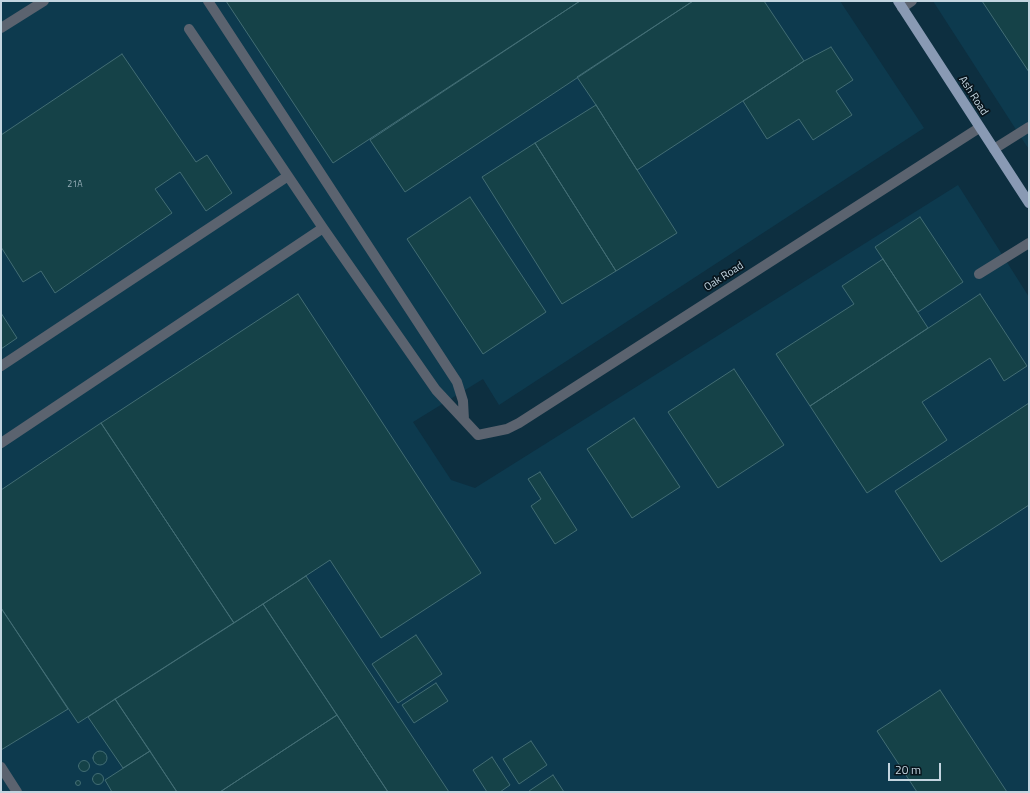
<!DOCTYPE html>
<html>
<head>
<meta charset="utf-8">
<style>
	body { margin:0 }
	#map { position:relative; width:1030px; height:793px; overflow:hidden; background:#0d2f40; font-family:"Titillium Web",sans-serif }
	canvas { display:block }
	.frame { position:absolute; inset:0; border:2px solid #c3d5e0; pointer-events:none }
	.scale { position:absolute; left:888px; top:763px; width:53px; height:18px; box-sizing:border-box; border:2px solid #c3d5e0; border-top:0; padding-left:5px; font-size:12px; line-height:14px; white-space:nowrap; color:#c3d5e0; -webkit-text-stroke:3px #08151d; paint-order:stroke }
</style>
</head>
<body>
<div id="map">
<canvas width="1030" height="793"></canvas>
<div class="frame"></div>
<div class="scale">20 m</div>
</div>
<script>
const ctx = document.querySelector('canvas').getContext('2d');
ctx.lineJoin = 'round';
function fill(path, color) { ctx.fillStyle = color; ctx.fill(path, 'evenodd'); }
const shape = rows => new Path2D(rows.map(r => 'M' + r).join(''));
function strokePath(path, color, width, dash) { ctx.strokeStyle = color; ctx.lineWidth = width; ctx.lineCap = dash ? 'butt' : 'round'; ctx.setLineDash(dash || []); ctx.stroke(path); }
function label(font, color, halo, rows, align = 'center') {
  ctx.font = font + ' "Titillium Web",sans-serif'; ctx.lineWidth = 3.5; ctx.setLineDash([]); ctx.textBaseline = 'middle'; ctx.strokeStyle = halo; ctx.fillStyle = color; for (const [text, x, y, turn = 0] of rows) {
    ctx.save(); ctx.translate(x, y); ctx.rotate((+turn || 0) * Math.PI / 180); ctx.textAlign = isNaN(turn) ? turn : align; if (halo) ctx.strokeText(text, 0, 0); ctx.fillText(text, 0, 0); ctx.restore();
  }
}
fill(shape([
	[1,1,840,1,924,128,499,405,483,379,413,422,451,480,475,488,958,185,1029,297,1029,792,1,792],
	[933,1,1029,1,1029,149,1026,145]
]), '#0d3a4e');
const building = shape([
	[226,1,580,1,333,163,226,1],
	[580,1,693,1,405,192,370,140,580,1],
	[693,1,764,1,804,61,637,170,596,105,577,77,693,1],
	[982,1,1029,1,1029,72,982,1],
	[831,47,853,80,836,91,852,115,813,140,799,119,767,139,743,101,804,61,831,47],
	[122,54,196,162,207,155,232,193,206,211,180,172,155,189,172,213,55,293,41,271,23,282,1,247,1,135,122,54],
	[596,105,677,233,616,271,535,143,596,105],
	[535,143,616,271,562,304,482,177,535,143],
	[470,197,546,312,483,354,407,239,470,197],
	[920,217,963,282,918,312,875,247,920,217],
	[883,259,928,328,810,406,776,354,854,304,842,286,883,259],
	[298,294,481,573,381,638,330,560,234,623,101,423,298,294],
	[980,294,1027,366,1004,381,990,358,922,402,947,440,867,493,810,406,980,294],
	[1,313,17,338,1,349,1,313],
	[734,369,784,445,718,488,668,412,734,369],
	[1029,403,1029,505,941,562,895,491,1029,403],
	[634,418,680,487,632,518,587,449,634,418],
	[101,423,234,623,78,723,1,608,1,490,101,423],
	[540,472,577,530,555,544,531,506,541,499,528,479,540,472],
	[306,576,449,792,388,792,337,715,263,604,306,576],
	[263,604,337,715,220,792,177,792,115,699,263,604],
	[1,608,68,709,1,750,1,608],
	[416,635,442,674,398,703,372,664,416,635],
	[436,683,448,701,414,723,402,705,436,683],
	[940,690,1007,792,917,792,877,731,940,690],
	[115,699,150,751,123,768,88,717,115,699],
	[337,715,388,792,220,792,337,715],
	[531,741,547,765,519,784,503,759,531,741],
	'93 758a7 7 0 1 1 14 0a7 7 0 1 1-14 0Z',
	[150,751,177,792,112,792,105,780,150,751],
	[492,757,510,785,500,792,487,792,473,770,492,757],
	'78.5 766a5.5 5.5 0 1 1 11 0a5.5 5.5 0 1 1-11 0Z',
	'92.5 779a5.5 5.5 0 1 1 11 0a5.5 5.5 0 1 1-11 0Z',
	[553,775,564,792,529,792,529,791,553,775],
	'75.5 783a2.5 2.5 0 1 1 5 0a2.5 2.5 0 1 1-5 0Z'
]);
fill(building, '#154248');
strokePath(building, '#426d74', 1);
strokePath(shape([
	[208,1,457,382,463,401,464,420],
	[902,8,912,1],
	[1,28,44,1],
	[189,29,323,228,436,390,478,435,507,429,519,423,979,128],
	[994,149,1029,127],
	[979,274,1029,243],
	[1,366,288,176],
	[1,443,323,228],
	[1,767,17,792]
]), '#5b636f', 10);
strokePath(shape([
	[898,1,1029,203]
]), '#899ab4', 10);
label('9px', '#98b0ba', null, [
	["21A",75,185]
]);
label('11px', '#c3d5e0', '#08151d', [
	["Ash Road",973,96,57],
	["Oak Road",724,277,-33]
]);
</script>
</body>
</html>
